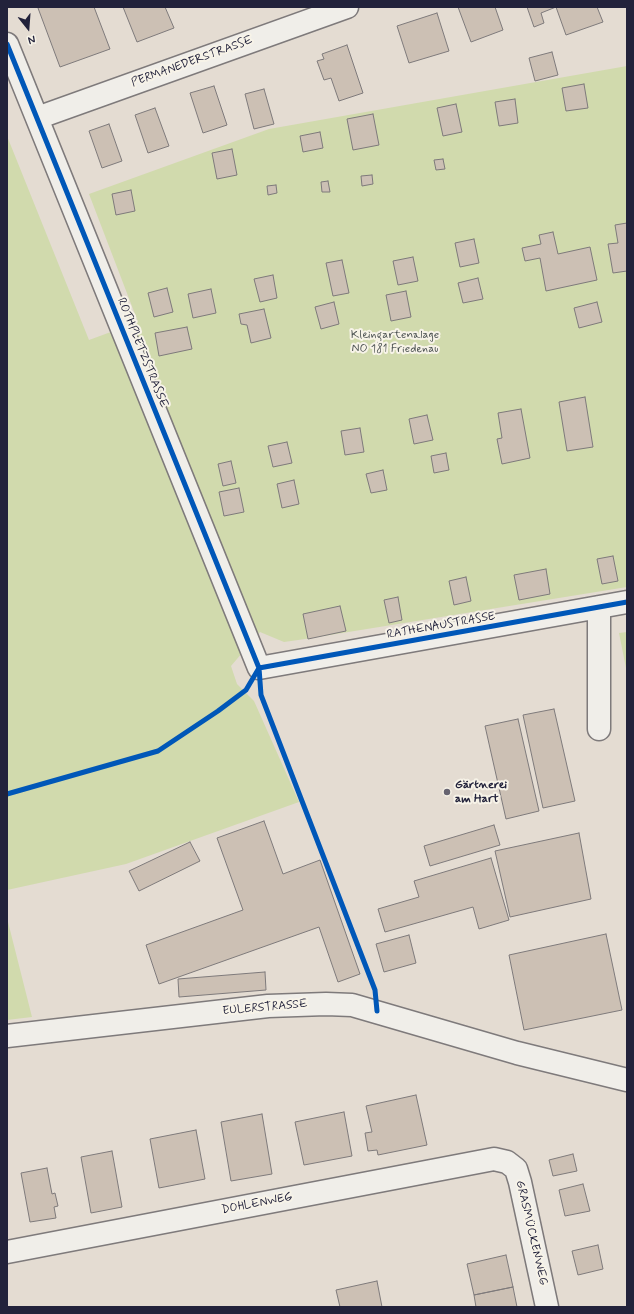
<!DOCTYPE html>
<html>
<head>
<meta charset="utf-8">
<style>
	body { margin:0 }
	#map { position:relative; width:634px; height:1314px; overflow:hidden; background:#e4dcd2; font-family:Mynerve,sans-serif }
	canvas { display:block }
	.frame { position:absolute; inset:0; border:8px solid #22223b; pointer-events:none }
	.north { position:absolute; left:8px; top:8px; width:40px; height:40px; -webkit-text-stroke:3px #f7f3e8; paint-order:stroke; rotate:163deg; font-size:11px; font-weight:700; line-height:16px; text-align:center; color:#22223b }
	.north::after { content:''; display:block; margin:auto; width:14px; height:18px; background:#22223b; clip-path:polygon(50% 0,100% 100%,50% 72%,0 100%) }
</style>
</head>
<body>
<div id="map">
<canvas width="634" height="1314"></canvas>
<div class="frame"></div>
<div class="north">N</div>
</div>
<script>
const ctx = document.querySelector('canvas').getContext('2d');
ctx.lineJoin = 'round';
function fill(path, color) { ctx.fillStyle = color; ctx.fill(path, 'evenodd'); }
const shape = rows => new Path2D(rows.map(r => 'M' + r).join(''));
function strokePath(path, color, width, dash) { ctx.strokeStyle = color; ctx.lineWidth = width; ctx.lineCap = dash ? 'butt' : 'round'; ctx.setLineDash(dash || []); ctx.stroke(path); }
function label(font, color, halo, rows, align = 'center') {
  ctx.font = font + ' Mynerve,sans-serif'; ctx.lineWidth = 4; ctx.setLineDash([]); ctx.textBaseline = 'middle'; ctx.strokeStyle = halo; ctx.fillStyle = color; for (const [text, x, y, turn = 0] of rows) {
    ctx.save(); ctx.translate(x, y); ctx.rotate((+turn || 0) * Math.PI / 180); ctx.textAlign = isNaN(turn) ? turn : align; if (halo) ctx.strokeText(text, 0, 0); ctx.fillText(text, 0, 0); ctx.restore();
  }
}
fill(shape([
	[627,66,627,587,305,639,284,642,260,632,231,666,237,684,254,701,299,802,126,864,7,890,7,136,89,340,138,322,89,194,269,129],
	[627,632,627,673,619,633],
	[7,918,32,1017,7,1020]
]), '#d1daad');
const building = shape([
	[40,7,94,7,110,49,60,67,38,8,40,7],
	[123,7,165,7,174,28,137,42,123,7],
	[458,7,495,7,503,30,471,42,458,7],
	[527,7,556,7,541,13,544,23,534,27,527,7],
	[556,7,597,7,603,22,566,35,556,7],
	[437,13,449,51,409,63,397,26,437,13],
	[347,45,363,93,339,101,331,78,324,80,317,61,324,59,322,54,347,45],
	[552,52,558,75,535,81,529,58,552,52],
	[584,84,588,108,566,111,562,88,584,84],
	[214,86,227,125,203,133,190,93,214,86],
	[264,89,274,124,254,129,245,94,264,89],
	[515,99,518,123,499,126,495,102,515,99],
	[456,104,462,132,443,136,437,108,456,104],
	[155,108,169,146,148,153,135,115,155,108],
	[373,114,379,145,353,150,347,119,373,114],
	[109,124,122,161,102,168,89,131,109,124],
	[320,132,323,148,303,152,300,136,320,132],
	[232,149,237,175,217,179,212,153,232,149],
	[443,159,445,169,436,170,434,160,443,159],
	[372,175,373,184,362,186,361,176,372,175],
	[328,181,330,192,322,192,321,182,328,181],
	[276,185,277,193,268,195,267,186,276,185],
	[131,190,135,211,116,215,112,194,131,190],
	[627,223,627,271,613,273,608,244,618,243,615,225,627,223],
	[553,232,558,254,590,247,597,280,546,291,540,258,525,261,522,248,541,244,539,235,553,232],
	[474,239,479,263,460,267,455,243,474,239],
	[413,257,418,281,398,285,393,261,413,257],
	[342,260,349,293,333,296,326,263,342,260],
	[273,275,277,298,260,302,254,279,273,275],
	[478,278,483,299,463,303,458,283,478,278],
	[167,288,173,312,154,317,148,293,167,288],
	[211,289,216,313,193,318,188,294,211,289],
	[406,291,411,317,391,321,386,295,406,291],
	[334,302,339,324,321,329,315,307,334,302],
	[597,302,602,322,579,328,574,308,597,302],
	[264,309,271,338,251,343,247,325,241,324,239,314,264,309],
	[187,327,192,349,159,356,155,333,187,327],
	[585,397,593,447,567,451,559,402,585,397],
	[521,409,530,458,502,464,497,439,502,438,498,413,521,409],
	[427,415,433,440,414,444,409,419,427,415],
	[360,428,364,452,345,455,341,431,360,428],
	[287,442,292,463,273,467,268,446,287,442],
	[446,453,449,470,434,473,431,456,446,453],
	[231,461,236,483,223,486,218,464,231,461],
	[383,470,387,490,371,493,366,474,383,470],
	[294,480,299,504,282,508,277,484,294,480],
	[239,488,244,512,224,516,219,492,239,488],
	[613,556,618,581,602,584,597,559,613,556],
	[546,569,550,594,519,600,514,575,546,569],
	[466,577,471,601,454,605,449,581,466,577],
	[398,597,402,620,389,623,384,600,398,597],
	[340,606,346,631,308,639,303,614,340,606],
	[554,709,575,801,543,808,523,715,554,709],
	[518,719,539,811,506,819,485,726,518,719],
	[264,821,283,874,320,860,360,974,338,982,319,927,159,984,146,945,243,910,217,838,264,821],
	[494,825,500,845,430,866,424,846,494,825],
	[579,833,591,899,510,917,495,851,579,833],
	[190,842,200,861,139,891,129,871,190,842],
	[491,858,509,920,479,929,473,907,385,932,378,909,419,897,414,881,491,858],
	[606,934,622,1010,524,1030,509,955,606,934],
	[409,935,416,963,384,972,376,944,409,935],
	[265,972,266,990,179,997,178,979,265,972],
	[416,1095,427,1145,378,1155,377,1150,368,1151,365,1133,372,1132,366,1106,416,1095],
	[344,1112,352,1156,304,1165,295,1122,344,1112],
	[262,1114,272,1174,231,1181,221,1122,262,1114],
	[196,1130,205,1179,159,1188,150,1139,196,1130],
	[112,1151,122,1207,91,1213,81,1157,112,1151],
	[573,1154,577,1171,553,1176,549,1160,573,1154],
	[47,1168,52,1194,55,1193,58,1206,54,1207,56,1218,30,1222,21,1173,47,1168],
	[583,1184,590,1211,565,1216,559,1190,583,1184],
	[598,1245,603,1269,578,1275,572,1251,598,1245],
	[506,1255,513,1287,474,1295,467,1264,506,1255],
	[377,1281,382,1307,340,1307,336,1290,377,1281],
	[513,1287,517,1307,476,1307,474,1295,513,1287]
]);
fill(building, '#ccc0b4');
strokePath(building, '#7e7a7b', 1);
const minor = shape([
	[7,44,259,668,627,602],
	[37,118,347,7],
	[599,607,599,729],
	[7,1036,268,1006,326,1004,352,1005,517,1053,627,1080],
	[7,1252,494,1159,507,1162,516,1169,520,1182,547,1307]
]);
strokePath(minor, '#7e7a7b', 25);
strokePath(minor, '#f0eee9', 22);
strokePath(shape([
	[7,44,259,668,261,695,375,990,377,1011],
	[259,668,627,602],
	[7,794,158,751,218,711,246,690,259,668]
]), '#0057b8', 5);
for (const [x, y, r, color] of [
	[447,792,4,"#666370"]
]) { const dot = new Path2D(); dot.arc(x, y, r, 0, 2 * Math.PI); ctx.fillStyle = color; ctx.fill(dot); strokePath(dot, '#f7f3e8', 1.5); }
label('12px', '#22223b', '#f7f3e8', [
	["PERMANEDERSTRASSE",192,62,-20],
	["ROTHPLETZSTRASSE",142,353,68],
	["RATHENAUSTRASSE",441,626,-10],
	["EULERSTRASSE",265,1008,-5],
	["DOHLENWEG",257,1204,-11],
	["GRASMÜCKENWEG",531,1233,77]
]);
label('12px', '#4a5050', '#f7f3e8', [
	["Kleingartenalage",395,335],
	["NO 181 Friedenau",395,349]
]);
label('bold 12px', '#22223b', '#f7f3e8', [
	["Gärtnerei",455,785],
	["am Hart",455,799]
], 'left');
</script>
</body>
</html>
